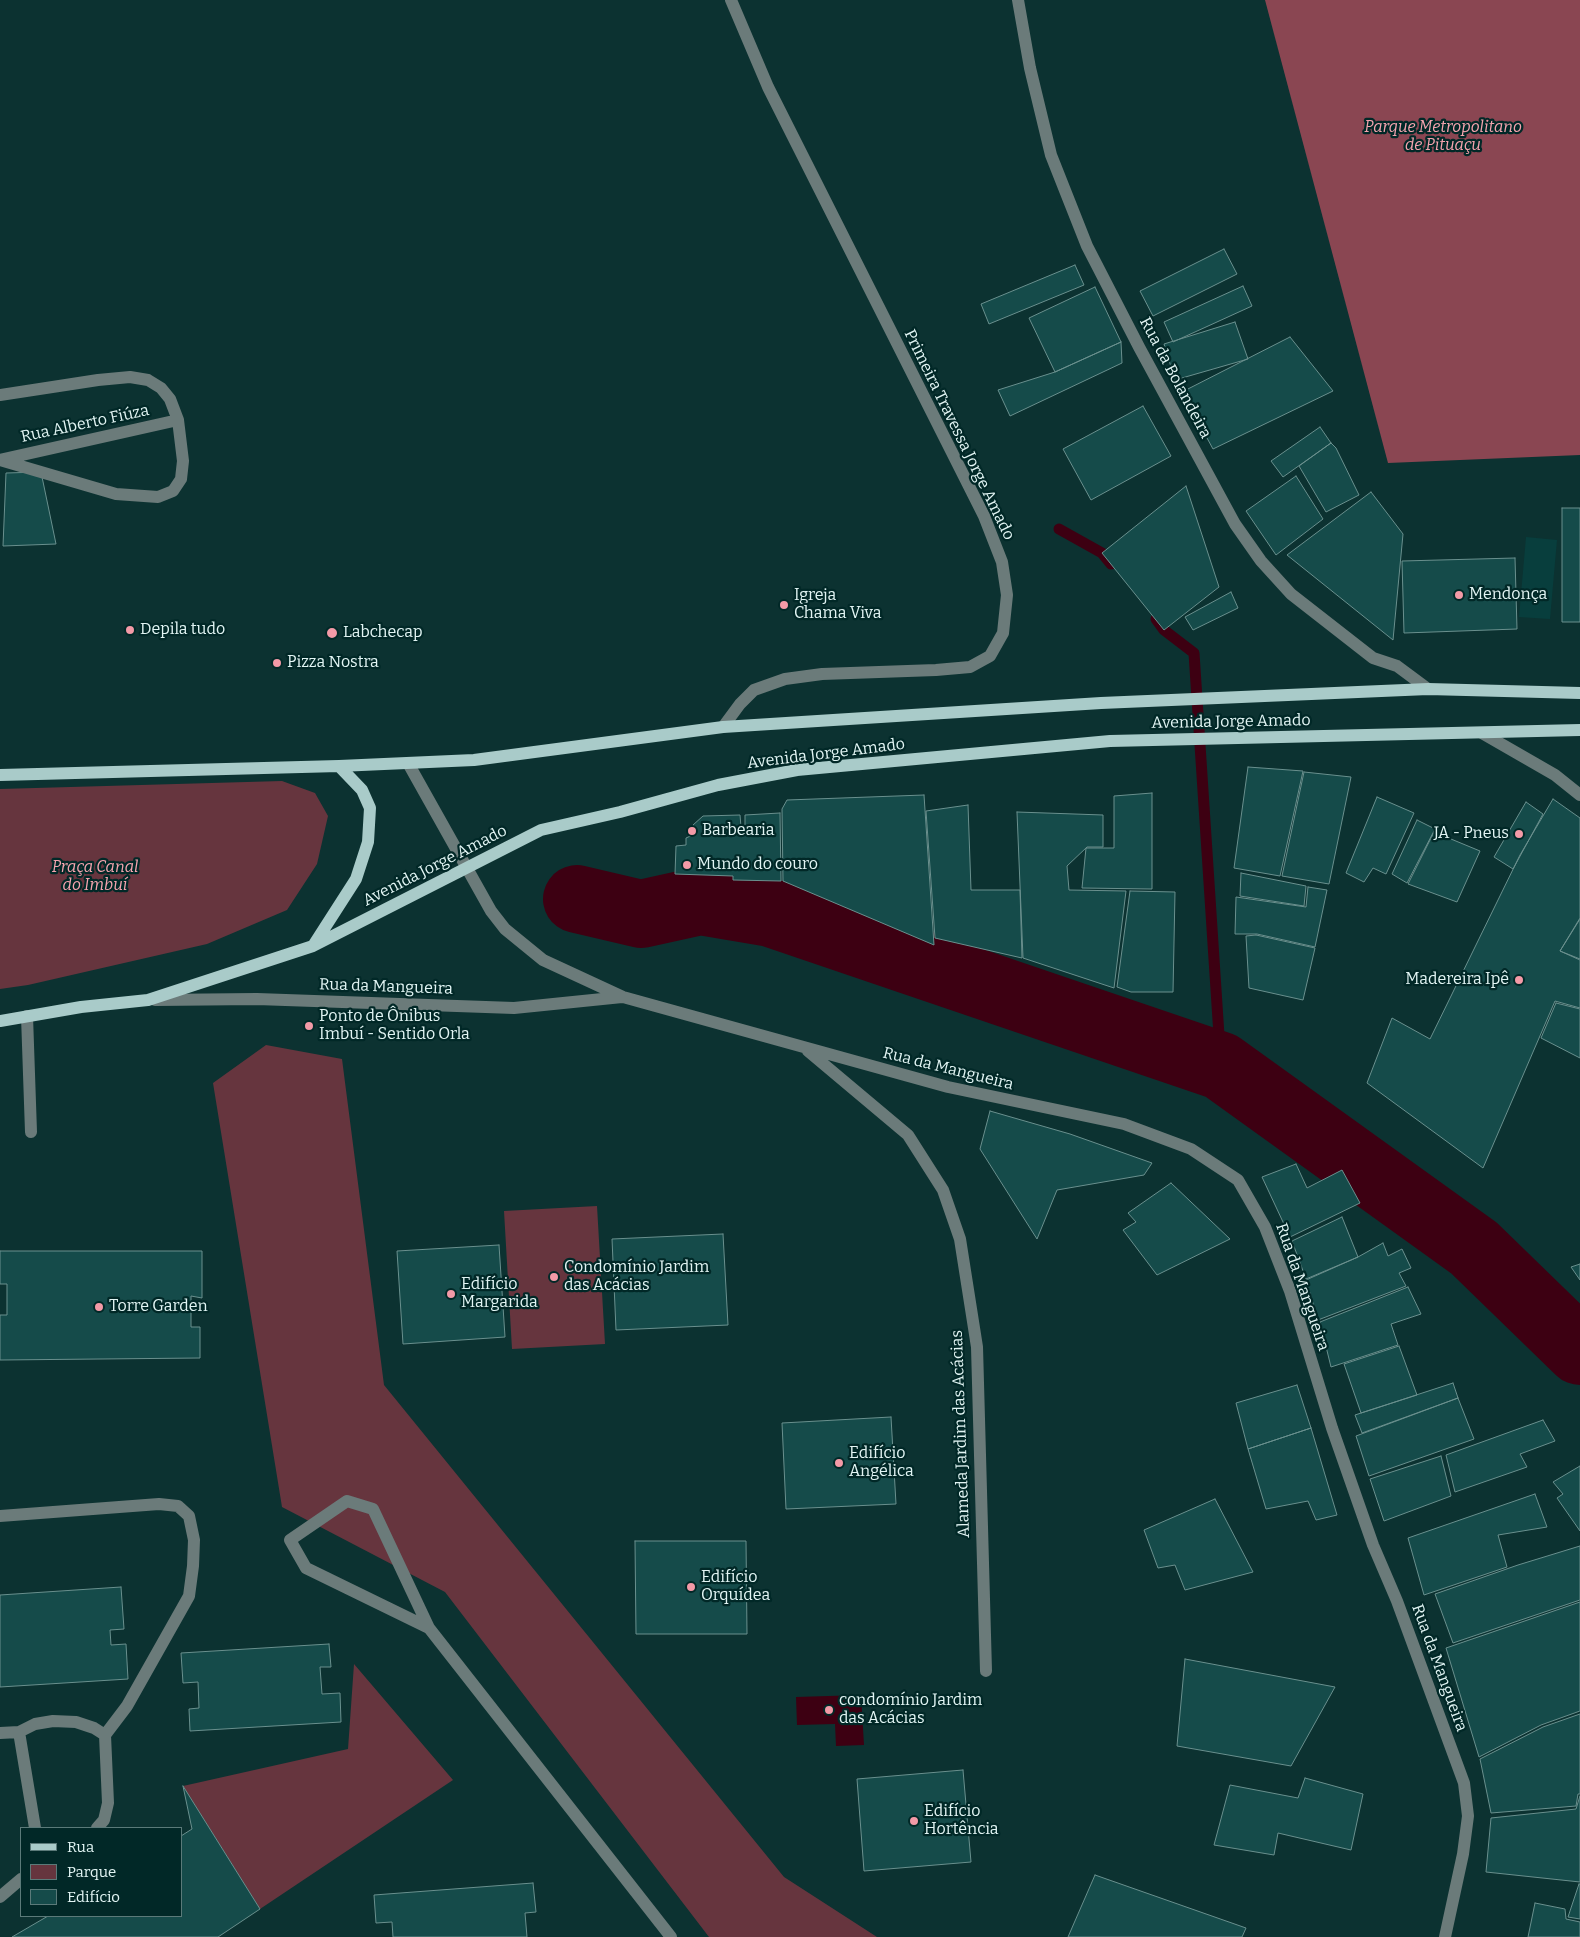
<!DOCTYPE html>
<html>
<head>
<meta charset="utf-8">
<style>
	body { margin:0 }
	#map { position:relative; width:1580px; height:1937px; overflow:hidden; background:#0c3231; font-family:Bitter,serif }
	canvas { display:block }
	.legend { position:absolute; left:20px; top:1827px; width:162px; height:90px; box-sizing:border-box; background:#012827; border:1px solid #5b7a79; margin:0; padding:6px 9px; list-style:none; font-size:15px; color:#e2f5f4 }
	.legend li { display:flex; align-items:center; gap:10px; height:25px }
	.legend b { width:25px; border:1px solid #5b7a79 }
</style>
</head>
<body>
<div id="map">
<canvas width="1580" height="1937"></canvas>
<ul class="legend">
<li><b style="height:6px;background:#a9cbc9"></b>Rua</li>
<li><b style="height:14px;background:#66353e"></b>Parque</li>
<li><b style="height:14px;background:#154b4a"></b>Edifício</li>
</ul>
</div>
<script>
const ctx = document.querySelector('canvas').getContext('2d');
ctx.lineJoin = 'round';
function fill(path, color) { ctx.fillStyle = color; ctx.fill(path, 'evenodd'); }
const shape = rows => new Path2D(rows.map(r => 'M' + r).join(''));
function strokePath(path, color, width, dash) { ctx.strokeStyle = color; ctx.lineWidth = width; ctx.lineCap = dash ? 'butt' : 'round'; ctx.setLineDash(dash || []); ctx.stroke(path); }
function label(font, color, halo, rows, align = 'center') {
  ctx.font = font + ' Bitter,serif'; ctx.lineWidth = 4.5; ctx.setLineDash([]); ctx.textBaseline = 'middle'; ctx.strokeStyle = halo; ctx.fillStyle = color; for (const [text, x, y, turn = 0] of rows) {
    ctx.save(); ctx.translate(x, y); ctx.rotate((+turn || 0) * Math.PI / 180); ctx.textAlign = isNaN(turn) ? turn : align; if (halo) ctx.strokeText(text, 0, 0); ctx.fillText(text, 0, 0); ctx.restore();
  }
}
fill(shape([
	[1526,537,1557,540,1550,619,1519,617]
]), '#083e3d');
fill(shape([
	[282,781,315,793,328,816,317,864,287,910,207,944,28,985,0,989,0,789],
	[266,1045,342,1059,384,1385,784,1877,877,1937,709,1937,445,1592,282,1507,213,1083],
	[597,1206,605,1344,512,1349,504,1211],
	[354,1664,453,1780,260,1909,183,1786,348,1749]
]), '#66353e');
fill(shape([
	[1265,0,1580,0,1580,455,1388,463]
]), '#8a4652');
fill(shape([
	[861,1695,864,1745,836,1746,835,1724,797,1725,796,1697]
]), '#3d0012');
strokePath(shape([
	[1059,529,1102,553,1111,564],
	[1156,619,1164,630,1194,653,1221,1066]
]), '#3d0012', 11);
strokePath(shape([
	[577,899,641,914,700,901,771,913,1221,1066,1474,1248,1580,1351]
]), '#3d0012', 68);
const building = shape([
	[1224,249,1237,274,1153,316,1140,291,1224,249],
	[1075,265,1084,285,989,324,981,304,1075,265],
	[1243,286,1252,306,1173,342,1164,322,1243,286],
	[1095,287,1121,342,1055,372,1029,318,1095,287],
	[1235,322,1248,359,1175,380,1164,344,1235,322],
	[1290,337,1333,391,1213,449,1182,392,1290,337],
	[1121,342,1122,363,1010,416,998,390,1055,372,1121,342],
	[1143,406,1171,456,1091,500,1063,449,1143,406],
	[1320,427,1331,443,1283,477,1271,461,1320,427],
	[1331,443,1336,448,1359,495,1326,512,1299,466,1331,443],
	[41,472,56,544,3,546,6,473,41,472],
	[1296,476,1323,519,1276,555,1246,511,1296,476],
	[1186,486,1219,587,1164,630,1102,553,1186,486],
	[1371,492,1403,534,1393,640,1287,555,1371,492],
	[1562,508,1580,508,1580,622,1562,622,1562,508],
	[1515,558,1517,629,1404,633,1402,561,1515,558],
	[1231,592,1238,608,1193,630,1185,617,1231,592],
	[1248,767,1303,771,1280,876,1234,868,1248,767],
	[1304,772,1351,777,1329,884,1282,876,1304,772],
	[1152,793,1152,889,1082,888,1086,848,1114,848,1114,796,1152,793],
	[924,795,934,945,783,881,782,809,787,800,924,795],
	[1377,797,1414,813,1386,874,1373,868,1364,882,1346,873,1377,797],
	[1553,799,1580,818,1580,918,1560,951,1580,960,1580,1008,1555,1001,1483,1168,1367,1083,1392,1018,1430,1039,1520,855,1553,799],
	[1526,802,1543,814,1513,869,1494,857,1526,802],
	[968,805,971,890,1020,890,1022,958,935,938,926,811,968,805],
	[1017,812,1103,815,1103,847,1087,847,1067,866,1069,890,1126,891,1114,988,1023,958,1017,812],
	[780,813,781,881,733,880,733,876,675,874,676,846,686,845,686,838,695,834,693,825,703,816,740,815,741,827,745,828,745,815,780,813],
	[1417,820,1435,829,1407,883,1392,874,1417,820],
	[1434,832,1480,851,1457,902,1408,884,1434,832],
	[1241,873,1306,886,1304,906,1240,896,1241,873],
	[1308,887,1327,890,1315,947,1257,934,1235,934,1236,897,1306,907,1308,887],
	[1130,891,1175,892,1173,992,1131,992,1117,987,1130,891],
	[1580,919,1580,959,1560,951,1580,919],
	[1256,935,1315,948,1303,1000,1249,988,1246,936,1256,935],
	[1556,1003,1580,1009,1580,1058,1541,1038,1556,1003],
	[990,1111,1070,1134,1152,1163,1144,1175,1057,1190,1037,1239,980,1149,990,1111],
	[1296,1164,1307,1188,1342,1170,1360,1203,1290,1237,1262,1177,1296,1164],
	[1171,1183,1230,1239,1157,1275,1123,1230,1136,1222,1128,1213,1171,1183],
	[1342,1217,1358,1257,1306,1279,1292,1241,1342,1217],
	[723,1234,728,1325,616,1330,612,1239,723,1234],
	[1383,1243,1388,1256,1402,1249,1411,1268,1399,1273,1406,1286,1318,1320,1306,1280,1358,1257,1383,1243],
	[499,1245,505,1337,403,1344,397,1251,499,1245],
	[0,1251,202,1251,202,1298,191,1296,191,1327,200,1327,200,1358,0,1360,0,1315,7,1315,7,1284,0,1284,0,1251],
	[1580,1264,1580,1280,1571,1267,1580,1264],
	[1408,1287,1421,1314,1391,1324,1398,1345,1331,1367,1320,1322,1408,1287],
	[1399,1346,1417,1395,1361,1413,1344,1364,1399,1346],
	[1453,1383,1458,1398,1362,1433,1355,1415,1453,1383],
	[1297,1385,1311,1428,1248,1449,1236,1403,1297,1385],
	[1458,1398,1474,1439,1369,1476,1356,1436,1458,1398],
	[891,1417,896,1504,786,1509,782,1423,891,1417],
	[1543,1420,1555,1441,1520,1454,1527,1467,1455,1492,1446,1455,1543,1420],
	[1311,1428,1337,1515,1316,1520,1308,1501,1266,1509,1248,1449,1311,1428],
	[1441,1456,1451,1496,1384,1521,1370,1479,1441,1456],
	[1580,1466,1580,1531,1557,1498,1563,1494,1553,1482,1580,1466],
	[1535,1494,1547,1527,1498,1535,1507,1567,1424,1595,1408,1538,1535,1494],
	[1215,1499,1253,1572,1185,1590,1175,1565,1158,1568,1144,1530,1215,1499],
	[635,1541,746,1541,747,1634,636,1634,635,1541],
	[1580,1546,1580,1600,1453,1643,1435,1594,1518,1565,1580,1546],
	[121,1587,124,1629,110,1630,111,1645,126,1644,128,1679,0,1687,0,1595,121,1587],
	[1580,1602,1580,1711,1541,1725,1479,1757,1446,1648,1580,1602],
	[329,1644,331,1667,320,1667,322,1694,340,1693,341,1722,190,1731,189,1709,199,1708,198,1682,183,1683,181,1653,329,1644],
	[1185,1659,1335,1687,1291,1766,1177,1746,1185,1659],
	[1580,1714,1580,1794,1578,1794,1576,1806,1491,1813,1480,1759,1543,1727,1580,1714],
	[963,1770,971,1862,864,1871,857,1779,963,1770],
	[1305,1778,1363,1794,1351,1850,1278,1833,1274,1855,1214,1845,1230,1785,1298,1798,1305,1778],
	[183,1786,260,1909,218,1937,12,1937,48,1916,181,1916,181,1836,192,1829,183,1786],
	[1580,1796,1580,1882,1486,1872,1491,1818,1576,1809,1580,1796],
	[1095,1875,1246,1928,1242,1937,1068,1937,1095,1875],
	[533,1883,536,1912,525,1913,527,1937,393,1937,392,1922,376,1923,374,1895,533,1883],
	[1579,1884,1580,1884,1580,1919,1568,1917,1579,1884],
	[1535,1903,1565,1909,1566,1919,1580,1922,1580,1937,1528,1937,1535,1903]
]);
fill(building, '#154b4a');
strokePath(building, '#6a908e', 1);
strokePath(shape([
	[1018,0,1030,68,1051,155,1087,246,1139,347,1235,524,1261,561,1291,594,1373,658,1397,666,1428,689],
	[0,395,98,380,130,377,148,380,161,388,170,399,178,420],
	[178,420,183,461,181,479,173,491,158,497,116,494,0,460,178,420],
	[723,727,740,704,754,690,785,679,822,674,936,670,970,667,990,656,1003,633,1007,595,1002,562,984,516,768,87,731,0],
	[1482,733,1555,775,1580,795],
	[408,763,491,911,505,929,543,960,623,997,948,1087,1124,1124,1191,1149,1238,1180,1265,1227,1290,1291,1332,1428,1373,1545,1397,1601,1464,1783,1468,1816,1463,1854,1445,1937],
	[155,1000,257,999,514,1008,622,997],
	[27,1016,31,1132],
	[808,1051,908,1135,943,1190,960,1239,977,1347,986,1671],
	[0,1516,159,1504,178,1506,189,1516,194,1540,193,1566,189,1596,127,1706,105,1735],
	[429,1628,306,1568,290,1540,347,1501,373,1509,429,1628,671,1937],
	[0,1733,19,1732],
	[35,1828,19,1732,35,1724,53,1721,76,1722,94,1728,105,1735,108,1803,104,1820,97,1828],
	[0,1897,21,1879]
]), '#6b7b7a', 12);
strokePath(shape([
	[0,775,339,766,474,760,723,727,1101,703,1428,689,1580,693],
	[313,946,356,879,368,842,370,808,362,790,339,766],
	[0,1021,81,1007,148,1000,313,946,541,830,620,812,718,785,797,770,1110,741,1580,730]
]), '#a9cbc9', 12);
for (const [x, y, r, color] of [
	[1459,595,5,"#f39aa7"],
	[784,605,5,"#f39aa7"],
	[130,630,5,"#f39aa7"],
	[332,633,6,"#f39aa7"],
	[277,663,5,"#f39aa7"],
	[692,831,5,"#f39aa7"],
	[1519,834,5,"#f39aa7"],
	[687,865,5,"#f39aa7"],
	[1519,980,5,"#f39aa7"],
	[309,1026,5,"#f39aa7"],
	[554,1277,5,"#f39aa7"],
	[451,1294,5,"#f39aa7"],
	[99,1307,5,"#f39aa7"],
	[839,1463,5,"#f39aa7"],
	[691,1587,5,"#f39aa7"],
	[829,1710,5,"#f39aa7"],
	[914,1821,5,"#f39aa7"]
]) { const dot = new Path2D(); dot.arc(x, y, r, 0, 2 * Math.PI); ctx.fillStyle = color; ctx.fill(dot); strokePath(dot, '#012827', 2); }
label('italic 16px', '#f6a4af', '#012827', [
	["Parque Metropolitano",1443,128],
	["de Pituaçu",1443,146],
	["Praça Canal",95,868],
	["do Imbuí",95,886]
]);
label('16px', '#e2f5f4', '#012827', [
	["Rua da Bolandeira",1175,378,62],
	["Rua Alberto Fiúza",85,424,-12],
	["Primeira Travessa Jorge Amado",959,435,64],
	["Avenida Jorge Amado",1231,722,-1],
	["Avenida Jorge Amado",826,754,-7],
	["Avenida Jorge Amado",435,866,-27],
	["Rua da Mangueira",386,987,2],
	["Rua da Mangueira",948,1069,14],
	["Rua da Mangueira",1302,1287,71],
	["Alameda Jardim das Acácias",961,1434,-92],
	["Rua da Mangueira",1439,1668,70]
]);
label('16px', '#e2f5f4', '#012827', [
	["Mendonça",1469,595],
	["Igreja",794,596],
	["Chama Viva",794,614],
	["Depila tudo",140,630],
	["Labchecap",343,633],
	["Pizza Nostra",287,663],
	["Barbearia",702,831],
	["JA - Pneus",1509,834,"right"],
	["Mundo do couro",697,865],
	["Madereira Ipê",1509,980,"right"],
	["Ponto de Ônibus",319,1017],
	["Imbuí - Sentido Orla",319,1035],
	["Condomínio Jardim",564,1268],
	["das Acácias",564,1286],
	["Edifício",461,1285],
	["Margarida",461,1303],
	["Torre Garden",109,1307],
	["Edifício",849,1454],
	["Angélica",849,1472],
	["Edifício",701,1578],
	["Orquídea",701,1596],
	["condomínio Jardim",839,1701],
	["das Acácias",839,1719],
	["Edifício",924,1812],
	["Hortência",924,1830]
], 'left');
</script>
</body>
</html>
